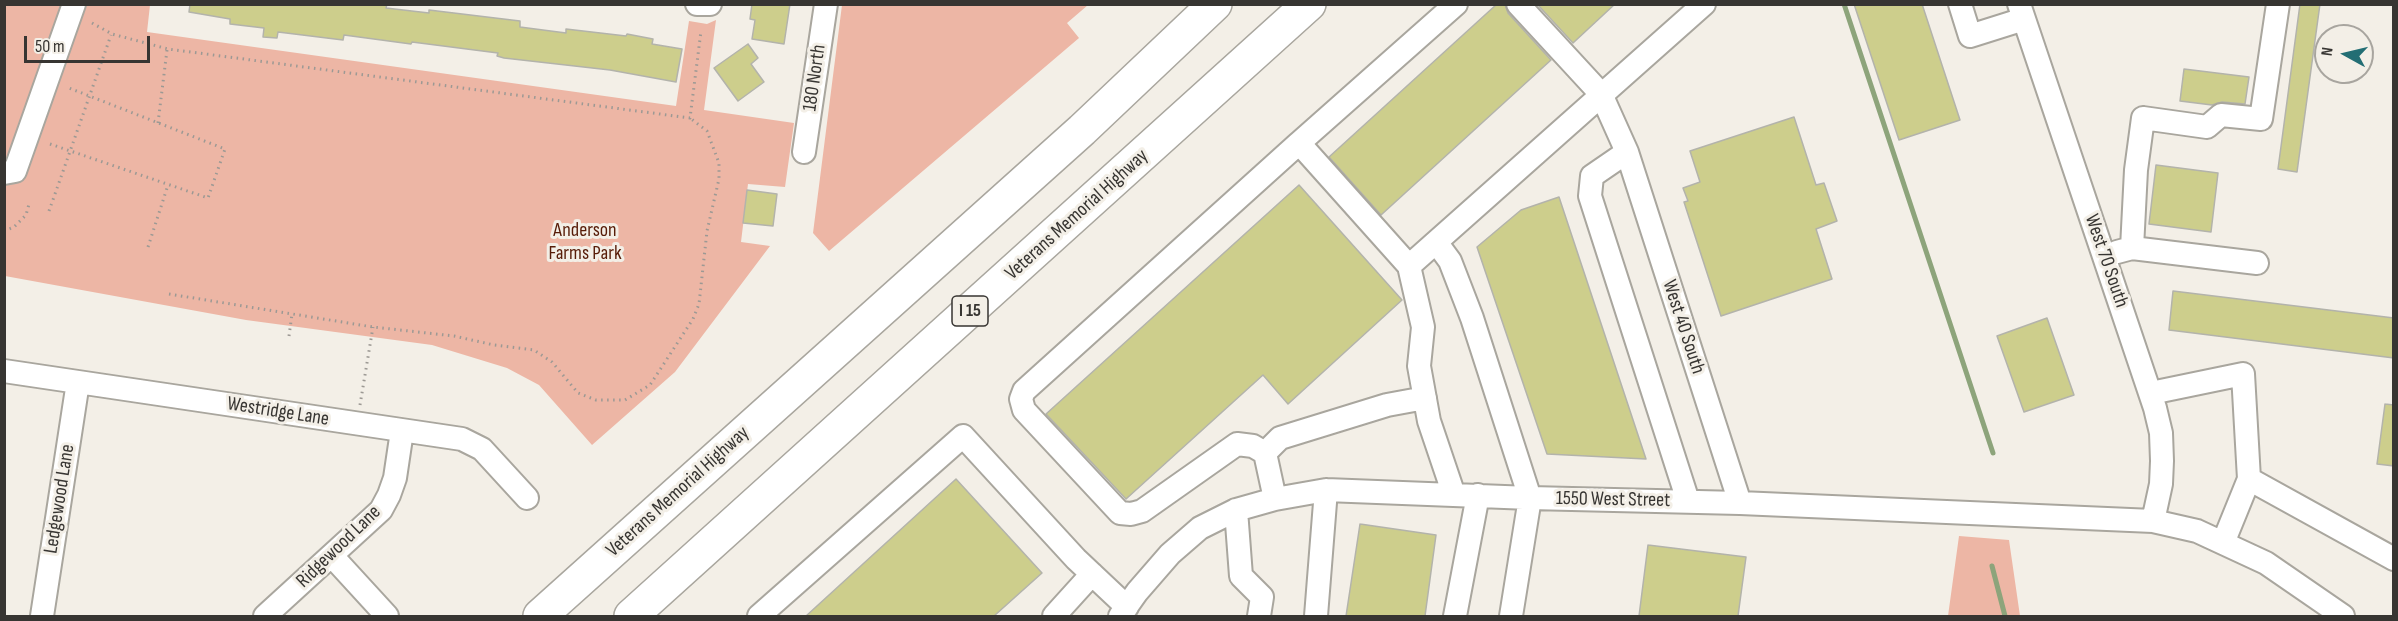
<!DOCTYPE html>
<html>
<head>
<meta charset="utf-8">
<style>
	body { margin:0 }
	#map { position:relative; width:2398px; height:621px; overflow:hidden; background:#f3efe7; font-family:"Sofia Sans Condensed",sans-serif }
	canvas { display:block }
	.frame { position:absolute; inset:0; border:6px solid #373532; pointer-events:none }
	.north { position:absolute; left:2314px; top:24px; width:60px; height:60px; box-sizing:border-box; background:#f3efe7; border:2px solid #a8a59f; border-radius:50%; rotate:278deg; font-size:16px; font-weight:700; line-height:24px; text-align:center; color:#373532 }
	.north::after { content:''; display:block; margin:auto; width:21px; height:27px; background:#236e74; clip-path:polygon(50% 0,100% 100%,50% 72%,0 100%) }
	.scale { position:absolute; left:24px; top:36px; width:126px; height:27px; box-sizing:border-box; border:3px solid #373532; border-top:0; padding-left:8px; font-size:18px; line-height:21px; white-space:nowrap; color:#373532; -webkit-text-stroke:4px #f3efe7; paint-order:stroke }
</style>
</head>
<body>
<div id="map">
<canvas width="2398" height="621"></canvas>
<div class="frame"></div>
<div class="north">N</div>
<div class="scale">50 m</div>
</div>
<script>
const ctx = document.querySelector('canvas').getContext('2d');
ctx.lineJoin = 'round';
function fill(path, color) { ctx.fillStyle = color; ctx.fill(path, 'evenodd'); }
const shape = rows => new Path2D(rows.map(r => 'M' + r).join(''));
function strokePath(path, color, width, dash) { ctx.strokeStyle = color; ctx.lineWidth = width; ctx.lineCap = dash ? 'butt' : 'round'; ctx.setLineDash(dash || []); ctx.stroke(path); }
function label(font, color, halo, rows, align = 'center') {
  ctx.font = font + ' "Sofia Sans Condensed",sans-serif'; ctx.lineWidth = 6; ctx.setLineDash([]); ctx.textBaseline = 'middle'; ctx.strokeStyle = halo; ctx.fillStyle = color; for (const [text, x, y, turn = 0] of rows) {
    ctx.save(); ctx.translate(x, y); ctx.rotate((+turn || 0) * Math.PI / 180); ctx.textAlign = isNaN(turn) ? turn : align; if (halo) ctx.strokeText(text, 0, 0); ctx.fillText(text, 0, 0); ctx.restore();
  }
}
fill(shape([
	[4,5,150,5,147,32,676,106,689,21,707,24,716,20,704,110,794,123,785,187,748,184,741,242,770,246,675,372,592,445,539,385,507,368,432,345,246,320,5,276],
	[842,5,1088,5,1067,23,1079,38,829,251,813,233],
	[1959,536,2009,540,2020,616,1948,616]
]), '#edb6a5');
strokePath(shape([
	[1844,4,1993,453],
	[1992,566,2005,616]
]), '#8da47b', 5);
const building = shape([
	[190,4,387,4,386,8,429,13,429,10,520,21,520,27,566,33,566,29,626,36,627,34,653,39,652,44,682,49,676,82,610,70,504,58,497,56,498,53,412,42,411,44,344,35,343,40,278,32,277,38,263,37,264,28,230,24,230,19,189,12,190,4],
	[752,4,790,4,784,44,752,39,755,20,750,19,752,4],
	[1497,4,1505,4,1508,13,1551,60,1381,215,1329,157,1497,4],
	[1537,4,1615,4,1573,43,1537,4],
	[1854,4,1922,4,1960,120,1899,140,1854,4],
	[2300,4,2320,4,2297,172,2278,169,2300,4],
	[748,44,758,58,751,64,764,82,738,101,714,68,748,44],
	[2184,69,2249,77,2245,104,2222,102,2212,105,2180,101,2184,69],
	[1794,117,1816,185,1824,183,1837,221,1816,229,1832,279,1721,316,1684,202,1688,201,1683,188,1700,182,1690,151,1794,117],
	[2156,165,2218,173,2211,232,2149,224,2156,165],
	[1299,185,1402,300,1288,404,1263,375,1126,499,1046,414,1299,185],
	[747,190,777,194,773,226,743,223,747,190],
	[1559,197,1646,459,1547,454,1477,247,1521,210,1559,197],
	[2173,291,2394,318,2394,358,2169,330,2173,291],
	[2047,318,2074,395,2024,412,1997,336,2047,318],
	[2385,404,2394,405,2394,466,2377,464,2385,404],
	[956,479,1042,573,994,616,806,616,956,479],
	[1360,524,1436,535,1425,616,1346,616,1360,524],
	[1648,545,1746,557,1738,616,1639,616,1648,545]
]);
fill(building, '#cdce8c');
strokePath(building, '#b3b3ab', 1.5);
const minor = shape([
	[697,4,710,4],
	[1456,4,1299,143,1409,266,1704,4],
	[1518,4,1601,94,1627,152,1740,503],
	[1960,4,1970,36,2024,19],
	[2019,4,2155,408,2161,433,2162,461,2161,484,2153,521],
	[804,152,826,4],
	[1627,152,1592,176,1590,196,1688,501],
	[4,173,15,171,74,4],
	[1436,242,1450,261,1472,318,1530,498,1511,616],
	[2132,248,2136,170,2143,118,2207,127,2221,115,2261,119,2278,4],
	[2117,252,2132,248,2257,263],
	[1409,266,1423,327,1419,366,1429,421,1454,495],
	[4,371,462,439,482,449,527,498],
	[2151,393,2243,374,2249,479],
	[1265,453,1253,446,1237,444,1142,511,1131,514,1120,513,1024,410,1021,399,1024,391,1299,143],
	[1275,499,1265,453,1280,438,1387,405,1425,398],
	[1236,510,1241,576,1262,597,1259,616],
	[2223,543,2249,479,2394,559],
	[332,556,387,616],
	[42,616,78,382],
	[265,616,381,510,389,495,395,478,402,431],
	[759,616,963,436,1076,559,1127,607],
	[1054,616,1092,574],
	[1120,616,1137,592,1170,554,1200,528,1236,510,1275,499,1326,490,1530,498,1740,503,2153,521,2197,531,2266,563,2343,616],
	[1316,616,1326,490],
	[1455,616,1478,495]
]);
const highway = shape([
	[540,616,1082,130,1215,4],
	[631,616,1309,4]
]);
strokePath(minor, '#a9a69e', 26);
strokePath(highway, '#a9a69e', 36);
strokePath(shape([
	[92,23,112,34,168,49,690,118,701,31],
	[158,123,167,50],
	[50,144,208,198,225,149,69,88],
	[49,211,111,35],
	[4,231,14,227,26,215,29,204],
	[148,247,168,185],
	[169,294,373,327,454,336,494,345,534,350,552,362,578,393,596,400,625,400,650,385,693,319,699,304,707,231,719,179,719,163,707,131,690,118],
	[289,336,292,314],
	[360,405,373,327]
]), '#9c9994', 3, [1.5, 4.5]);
strokePath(minor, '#fff', 22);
strokePath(highway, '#fff', 33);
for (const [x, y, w] of [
	[970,311,36]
]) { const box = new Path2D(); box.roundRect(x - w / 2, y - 15, w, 30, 4.5); ctx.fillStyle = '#f3efe7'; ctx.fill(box); strokePath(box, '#373532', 1.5); }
label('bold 18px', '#373532', null, [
	["I 15",970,311]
]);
label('20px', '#373532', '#f3efe7', [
	["180 North",815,78,-82],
	["Veterans Memorial Highway",1077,215,-42],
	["West 70 South",2106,261,71],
	["West 40 South",1683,327,72],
	["Westridge Lane",278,412,9],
	["Veterans Memorial Highway",678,492,-42],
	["Ledgewood Lane",60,499,-81],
	["1550 West Street",1613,500,1],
	["Ridgewood Lane",339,547,-44]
]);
label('20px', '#571c08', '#f3efe7', [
	["Anderson",585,231],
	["Farms Park",585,254]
]);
</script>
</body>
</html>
